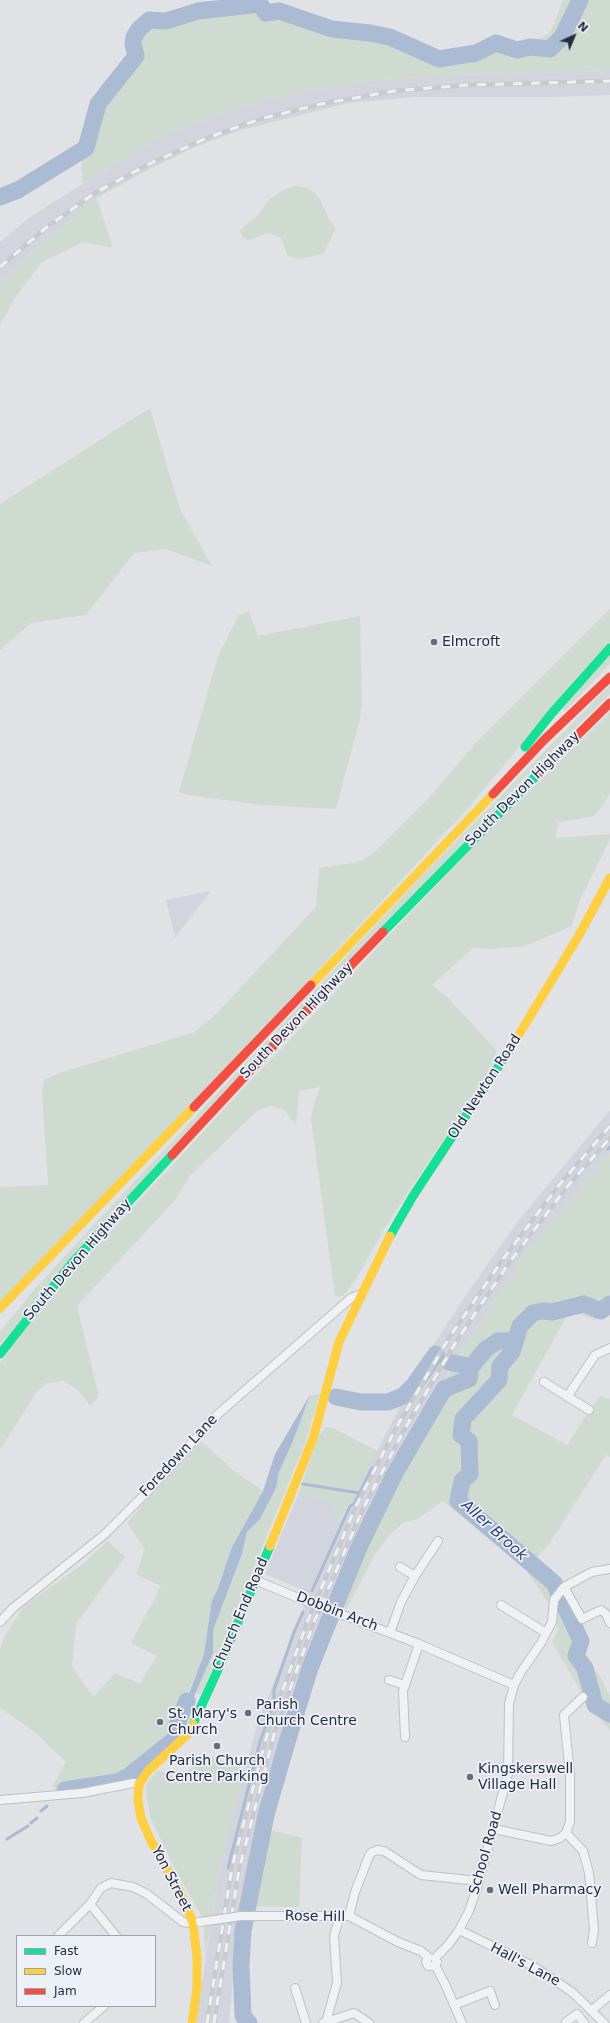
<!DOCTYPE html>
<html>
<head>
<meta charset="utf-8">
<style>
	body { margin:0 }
	#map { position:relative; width:610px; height:2023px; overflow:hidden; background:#e1e2e6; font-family:"DejaVu Sans",sans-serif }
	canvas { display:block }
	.legend { position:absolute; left:16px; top:1935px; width:140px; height:72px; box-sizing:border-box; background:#eef0f7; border:1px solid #9ea2af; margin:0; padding:5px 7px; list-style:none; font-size:12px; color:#262d42 }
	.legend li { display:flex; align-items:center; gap:8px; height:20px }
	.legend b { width:20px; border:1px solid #9ea2af }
	.north { position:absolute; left:554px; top:16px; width:40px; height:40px; -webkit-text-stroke:3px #eef0f7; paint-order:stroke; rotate:44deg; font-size:11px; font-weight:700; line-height:16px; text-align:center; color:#262d42 }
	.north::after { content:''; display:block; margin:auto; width:14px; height:18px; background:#262d42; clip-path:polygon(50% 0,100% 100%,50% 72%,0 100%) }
</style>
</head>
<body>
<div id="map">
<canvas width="610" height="2023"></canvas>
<ul class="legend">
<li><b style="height:5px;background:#16e098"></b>Fast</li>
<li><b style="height:5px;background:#ffcf43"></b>Slow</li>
<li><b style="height:5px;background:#f24e42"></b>Jam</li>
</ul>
<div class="north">N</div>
</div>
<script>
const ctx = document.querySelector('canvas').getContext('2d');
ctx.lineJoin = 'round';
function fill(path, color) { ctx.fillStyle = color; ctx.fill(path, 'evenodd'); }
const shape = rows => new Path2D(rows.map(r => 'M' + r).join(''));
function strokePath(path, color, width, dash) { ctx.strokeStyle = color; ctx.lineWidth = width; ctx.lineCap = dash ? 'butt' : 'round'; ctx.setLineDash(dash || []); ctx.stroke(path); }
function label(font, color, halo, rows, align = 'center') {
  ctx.font = font + ' "DejaVu Sans",sans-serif'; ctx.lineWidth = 3.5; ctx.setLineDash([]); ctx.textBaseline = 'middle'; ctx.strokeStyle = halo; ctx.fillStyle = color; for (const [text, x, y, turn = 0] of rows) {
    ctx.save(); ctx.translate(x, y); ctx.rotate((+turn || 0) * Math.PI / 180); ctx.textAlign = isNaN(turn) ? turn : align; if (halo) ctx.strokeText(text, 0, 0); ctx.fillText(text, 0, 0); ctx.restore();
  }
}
fill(shape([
	[610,71,610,95,551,97,415,97,348,103,238,131,190,149,140,174,97,198,31,252,0,284,0,242,29,218,92,178,167,134,227,112,290,94,368,81,450,75],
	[211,891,175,938,166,900],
	[610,1110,610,1153,534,1243,478,1325,422,1416,387,1483,332,1602,298,1695,262,1828,233,1979,229,2023,196,2023,221,1859,258,1722,309,1593,265,1574,299,1492,329,1501,340,1522,428,1353,468,1292,519,1220]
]), '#d2d5dd');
fill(shape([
	[563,0,610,0,610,71,450,75,368,81,290,94,227,112,167,134,83,183,80,151,93,110,125,63,129,34,149,20,166,21,198,11,260,4,266,13,279,11,332,29,369,33,390,37,439,59,476,53,496,43,539,41,551,31],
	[296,186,306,187,315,193,320,199,329,220,334,225,335,230,324,253,301,259,288,256,281,238,277,236,268,233,253,239,247,240,242,236,240,230,257,216,269,200,281,191],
	[97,198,113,248,83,242,42,262,14,299,0,325,0,284,31,252],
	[150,408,180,509,212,566,166,549,134,553,86,615,31,623,0,650,0,504],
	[610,609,610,643,576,679,469,807,0,1314,0,1187,48,1185,42,1093,44,1080,62,1072,195,1032,217,1013,316,907,319,868,354,863,365,859,376,851,426,801,475,744],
	[249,611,258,636,360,616,362,699,360,719,336,809,262,805,188,795,179,792,218,656,239,615],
	[610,654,610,664,565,711,562,707],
	[610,685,610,694,528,774,0,1344,0,1332,32,1292,88,1231,422,876],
	[610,712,610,793,602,807,592,817,558,822,556,838,610,834,610,839,579,902,572,926,525,946,492,949,473,948,432,985,449,999,497,1051,485,1078,389,1221,356,1279,343,1296,335,1296,311,1119,315,1100,321,1087,299,1091,296,1125,284,1110,271,1106,257,1111,190,1176,175,1200,77,1306,99,1397,90,1405,80,1392,64,1381,47,1383,37,1391,0,1450,0,1363,14,1344,75,1270,241,1091,472,848],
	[610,1153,610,1312,595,1320,570,1310,512,1415,567,1445,599,1396,608,1399,610,1398,610,1457,606,1455,549,1544,536,1558,561,1584,551,1596,549,1604,526,1570,443,1501,416,1520,404,1522,390,1534,374,1556,347,1608,332,1602,387,1483,422,1416,478,1325,534,1243],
	[320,1394,305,1443,201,1695,195,1693,213,1653,213,1630,242,1554,247,1532,260,1519,276,1488,279,1472,293,1441,310,1395],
	[325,1427,333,1428,378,1451,339,1522,329,1501,299,1492,318,1438],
	[199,1439,234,1471,263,1491,232,1547,217,1591,212,1600,204,1654,179,1715,178,1722,179,1736,129,1776,117,1782,65,1790,57,1790,53,1785,66,1762,34,1731,0,1708,0,1650,4,1637,24,1606,84,1563,108,1541,125,1557,76,1624,72,1666,93,1697,115,1673,140,1684,157,1656,131,1643,161,1586,136,1574,145,1549,127,1523],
	[565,1597,589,1642,580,1657,599,1675,610,1696,610,1731,588,1704,552,1642,559,1629,555,1620,557,1606],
	[203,1754,246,1770,221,1859,205,1958,204,1927,200,1913,175,1869,151,1819,147,1800,146,1785,158,1770,180,1780],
	[262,1828,302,1838,299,1907,246,1906]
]), '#cfdad0');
fill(shape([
	[310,1395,293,1441,279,1472,276,1488,260,1519,247,1532,242,1554,213,1630,213,1653,192,1701,178,1722,204,1654,212,1600,217,1591,232,1547,263,1491,275,1454]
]), '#acbbd4');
strokePath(shape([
	[608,1149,610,1147],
	[386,1473,393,1477],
	[303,1484,359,1493],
	[312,1591,350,1506,354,1504,372,1468,375,1467],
	[41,1811,47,1806],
	[31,1823,37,1818],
	[7,1839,28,1826],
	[228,1868,260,1742,274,1702,274,1690,294,1632,303,1612]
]), '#acbbd4', 3);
strokePath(shape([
	[0,197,18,190,86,148,98,104,136,56,133,44,134,37,139,29,149,20,166,21,198,11,260,4,266,13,279,11,332,29,370,33,390,37,439,59,476,53,496,43,517,50,530,47,550,49,562,37,580,0],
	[610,1304,601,1311,584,1304,552,1312,543,1311,533,1313,520,1326,512,1352,500,1366,499,1380,463,1419,461,1435,469,1441,470,1474,462,1481,458,1501,554,1583,581,1641,576,1656,585,1668,595,1705,610,1714],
	[449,1362,471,1367],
	[336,1397,361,1402,388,1402,403,1396,414,1385,436,1354],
	[65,1790,117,1782,129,1776,179,1736,178,1722,187,1701],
	[249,2023,243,2016,241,1965,243,1931,252,1885,266,1815,288,1739,310,1668,328,1623,360,1545,395,1473,444,1389,469,1379,471,1367,486,1349,498,1341,515,1341]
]), '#acbbd4', 17);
const street = shape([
	[544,1382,589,1410],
	[567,1397,595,1355,610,1348],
	[400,1567,415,1576],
	[255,1580,296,1597],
	[564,1587,582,1619,601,1610,606,1614,610,1623],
	[501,1605,546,1633],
	[335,1612,419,1644,514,1685],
	[0,1622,13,1608,105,1534,149,1490,218,1414,351,1298,359,1295,361,1296],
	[390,1633,401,1602,415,1576,438,1541],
	[389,1680,405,1685],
	[583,1697,564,1715,570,1775,570,1822,566,1833,583,1851,589,1873,594,1930,592,1943],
	[405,1737,403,1691,419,1644],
	[0,1800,82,1793,133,1783,139,1784],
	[494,1829,551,1841,560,1838,566,1833],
	[90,1904,116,1936],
	[321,1916,349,1916,398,1942,421,1951,428,1957],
	[349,1916,355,1892,369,1856,372,1852,378,1850,384,1851,421,1875,478,1881],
	[459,1930,533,1966,572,1992,604,2023],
	[58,1936,90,1904,101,1888,111,1883,133,1887,147,1894,183,1922,189,1923,197,1922],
	[428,1957,426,1962,428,1966,433,1966,437,1962],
	[435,1958,449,1944,459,1930,469,1911,476,1891,508,1774,509,1704,514,1685,521,1672,541,1643,552,1622,554,1600,564,1587,592,1572,610,1569],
	[435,1965,445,1984,462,2023],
	[295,1988,306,2023],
	[454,2005,490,1991,495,2005],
	[592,2010,610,1995],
	[326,2022,354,2013,369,2023],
	[566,2022,577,2014,584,2023],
	[84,2023,104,2006],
	[323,2023,326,2022,337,1983,334,1936,340,1915]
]);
strokePath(street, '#bfc0c4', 10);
strokePath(street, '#f0f1f3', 8);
strokePath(shape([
	[525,747,552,713,610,648],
	[383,932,539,773],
	[390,1236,413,1196,512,1046],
	[0,1354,72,1263,172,1155],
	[193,1724,221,1663,270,1546]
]), '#16e098', 9);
strokePath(shape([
	[311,985,493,794],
	[512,1046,578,937,610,878],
	[0,1308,194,1107],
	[270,1546,313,1439,339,1342,390,1236],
	[192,2023,197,1987,197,1957,193,1923,180,1892,151,1841,141,1818,138,1800,139,1784,148,1771,189,1733,193,1724]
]), '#ffcf43', 9);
strokePath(shape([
	[539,773,610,703],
	[493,794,544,740,610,677],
	[194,1107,311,985],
	[172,1155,287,1031,383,932]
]), '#f24e42', 9);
const rail = shape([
	[0,267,47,227,95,193,151,163,207,138,260,119,321,104,394,91,467,85,610,81],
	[207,2023,232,1867,269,1728,308,1620,355,1508,396,1428,449,1338,503,1259,560,1184,610,1126],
	[214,2023,239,1870,275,1731,314,1622,363,1509,403,1432,456,1342,509,1263,567,1187,610,1138]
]);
strokePath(rail, '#c9cace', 4.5);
strokePath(rail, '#eef0f7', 3, [9]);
const streetBridge = shape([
	[296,1597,335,1612],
	[200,1922,241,1916,321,1916]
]);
strokePath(streetBridge, '#bfc0c4', 10, []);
strokePath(streetBridge, '#f0f1f3', 8);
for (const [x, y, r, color] of [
	[434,642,4,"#676c7b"],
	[248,1713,4,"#676c7b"],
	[160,1722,4,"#676c7b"],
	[217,1746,4,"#676c7b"],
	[470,1777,4,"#676c7b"],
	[490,1890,4,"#676c7b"]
]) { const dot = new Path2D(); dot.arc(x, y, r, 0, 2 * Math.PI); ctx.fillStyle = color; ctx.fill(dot); strokePath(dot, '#eef0f7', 1.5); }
label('14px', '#262d42', '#eef0f7', [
	["Elmcroft",442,642],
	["Parish",256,1705],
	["Church Centre",256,1721],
	["St. Mary's",168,1714],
	["Church",168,1730],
	["Parish Church",217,1761,"center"],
	["Centre Parking",217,1777,"center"],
	["Kingskerswell",478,1769],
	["Village Hall",478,1785],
	["Well Pharmacy",498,1890]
], 'left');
label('14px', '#262d42', '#eef0f7', [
	["South Devon Highway",523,789,-45],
	["South Devon Highway",297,1021,-46],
	["Old Newton Road",485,1087,-57],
	["South Devon Highway",78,1260,-49],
	["Foredown Lane",179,1456,-47],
	["Dobbin Arch",337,1612,21],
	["Church End Road",241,1614,-67],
	["School Road",486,1853,-74],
	["Yon Street",171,1879,63],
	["Rose Hill",315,1917,1],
	["Hall's Lane",525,1965,28]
]);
label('italic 15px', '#2c467a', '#eef0f7', [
	["Aller Brook",494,1531,42]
]);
</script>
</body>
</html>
